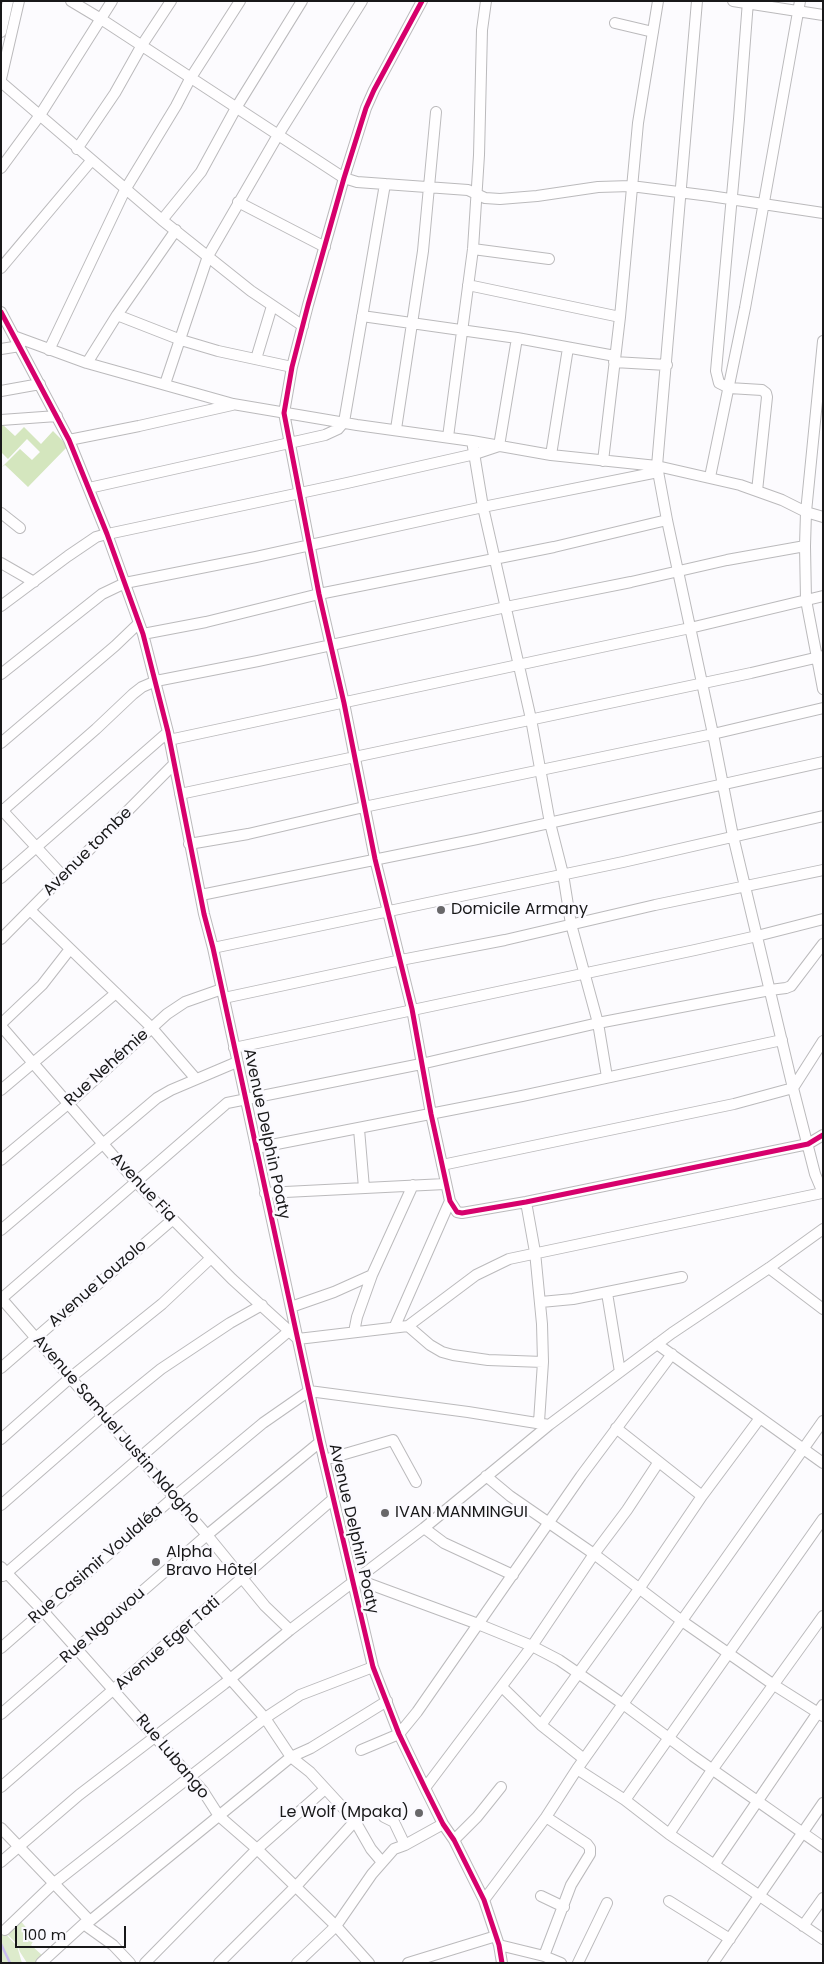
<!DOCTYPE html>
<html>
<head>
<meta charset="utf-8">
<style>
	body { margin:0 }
	#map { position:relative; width:824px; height:1964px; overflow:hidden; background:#fcfbfe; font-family:Poppins,sans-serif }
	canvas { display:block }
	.frame { position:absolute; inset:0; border:2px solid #181819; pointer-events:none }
	.scale { position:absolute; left:15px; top:1926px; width:111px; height:22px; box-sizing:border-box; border:2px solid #181819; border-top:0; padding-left:6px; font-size:15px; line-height:18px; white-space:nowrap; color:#181819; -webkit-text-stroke:4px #fbfaff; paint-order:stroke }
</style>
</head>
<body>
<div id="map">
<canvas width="824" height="1964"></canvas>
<div class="frame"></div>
<div class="scale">100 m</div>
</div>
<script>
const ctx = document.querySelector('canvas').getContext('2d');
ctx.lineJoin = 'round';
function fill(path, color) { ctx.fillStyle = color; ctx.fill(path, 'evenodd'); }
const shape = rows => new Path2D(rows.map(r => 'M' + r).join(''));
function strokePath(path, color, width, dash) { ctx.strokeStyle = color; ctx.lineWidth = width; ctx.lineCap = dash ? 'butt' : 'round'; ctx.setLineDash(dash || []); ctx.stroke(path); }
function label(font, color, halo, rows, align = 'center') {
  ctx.font = font + ' Poppins,sans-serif'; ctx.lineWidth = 5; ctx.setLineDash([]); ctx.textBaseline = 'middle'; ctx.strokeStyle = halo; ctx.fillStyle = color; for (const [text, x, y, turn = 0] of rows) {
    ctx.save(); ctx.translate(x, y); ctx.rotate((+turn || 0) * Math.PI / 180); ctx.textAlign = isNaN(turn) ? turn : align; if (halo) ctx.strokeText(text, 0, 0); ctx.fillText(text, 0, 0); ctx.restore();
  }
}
fill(shape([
	[19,1919,35,1938,31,1945,44,1957,36,1963,27,1963,20,1952,17,1944,7,1934],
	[1,1929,17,1946,22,1963,1,1963]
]), '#ddebcc');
fill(shape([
	[2,424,15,436,24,427,41,444,53,431,68,446,28,487,5,465,2,467,20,449,32,460,40,452,27,439,8,459,1,452]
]), '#d4e6be');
strokePath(shape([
	[1,1944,10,1963]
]), '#cabdf1', 2.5);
const minor = shape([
	[71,1,101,19,344,178,357,182,468,190,485,198,500,199,537,196,598,187,631,186,710,196,823,213],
	[422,1,374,90,366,108,344,178,308,305,292,367,284,413,319,594,344,703,375,859,412,1009,431,1114,450,1201,457,1212,462,1213,526,1202,808,1144,823,1135],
	[697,1,657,466,667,520,713,734,733,836,793,1088,815,1174,823,1193],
	[733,1,823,15],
	[748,1,739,119,716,371,719,383,729,388,762,390,766,393,767,397,757,491],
	[615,23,653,32],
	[1,32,8,1],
	[1,79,19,1],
	[1,82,162,220,251,291,303,326],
	[77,149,115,93,142,45,171,1],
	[1,168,40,115,112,1],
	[238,202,325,247],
	[162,220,201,172,236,108,302,1],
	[473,249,549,259],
	[1,268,91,161],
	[468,285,620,317],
	[1,312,69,440,107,534,143,634,168,732,204,914,213,948,320,1442,373,1667,399,1734,425,1788,443,1824,454,1840,484,1900,499,1945,502,1963],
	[117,315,181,340,218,351,292,367],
	[362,316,517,338,615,356],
	[16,337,87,363,233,404,357,425,472,441,551,455,657,466,740,485,782,500,806,512,823,517],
	[823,341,806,512,805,546,806,600,823,689],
	[1,349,20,346],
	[49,350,125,190,176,106,190,79,240,1],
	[256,359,272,306],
	[614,362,667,365],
	[87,363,117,315,176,230],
	[165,384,208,256,278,135,362,1],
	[1,391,40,384],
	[1,420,57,416],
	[396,429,423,251,436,112],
	[448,437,473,249,479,155,482,30,486,1],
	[69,440,139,426,232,405],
	[472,441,483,507,531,719,550,823,563,874,571,924,598,1023,607,1077],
	[551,455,568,348],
	[603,461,620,317,638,123,658,1],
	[710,477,745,308,800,1],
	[89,488,325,435,338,429,344,422,385,184],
	[1,513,20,528],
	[1,563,34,582],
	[1,606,68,556,96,537,103,535,347,483,475,454,499,446,517,338],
	[143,634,206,622,319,594,554,547,667,520],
	[1,674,102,594,125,583,256,557,483,507,658,472],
	[169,740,690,628,823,596],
	[1,743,115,646,139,623],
	[180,794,751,673,823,656],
	[1,809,63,876],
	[1,812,96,729,133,694,142,687,156,681,258,661,506,607,631,582,727,560,805,546],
	[189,844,248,834,364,807,713,734,823,708],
	[1,878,168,732],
	[201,895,477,839,823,762],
	[30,910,151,1027,196,1079],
	[1,939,174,764],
	[213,948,623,862,823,816],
	[224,998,401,960,505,940,655,905,823,870],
	[1,1024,42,985,70,949],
	[1,1026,136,1182,232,1279,298,1339,408,1326,476,1275,509,1259,822,1193],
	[234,1048,695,950,757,936,823,919],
	[1,1090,116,993],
	[359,1129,364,1188],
	[256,1148,522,1096,782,1040],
	[1,1160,68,1104,167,1014,185,1002,222,989],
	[442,1165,734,1104,793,1088,823,1041],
	[265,1193,445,1184],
	[526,1202,535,1252,542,1324,543,1362,539,1422],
	[1,1230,157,1098,171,1090,237,1062],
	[769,1268,823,1309],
	[607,1293,620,1372],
	[1,1298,207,1535,265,1606,290,1630],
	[1,1299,227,1103,421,1064,598,1023,770,990,786,988,791,986,823,944],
	[541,1302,573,1299,682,1277],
	[291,1307,334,1292,372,1275],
	[395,1326,450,1201],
	[408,1326,430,1345,442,1352,453,1355,488,1360,543,1362],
	[354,1332,357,1317,372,1275,413,1185],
	[657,1344,823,1463],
	[1,1368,172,1220],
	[616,1428,702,1496],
	[1,1439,70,1378,162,1304,211,1258],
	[324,1460,393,1440,416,1482],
	[486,1476,510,1496,594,1554,682,1621,774,1685,823,1716],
	[1,1505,103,1416,161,1369,230,1323,262,1305],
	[424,1528,444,1543,513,1575],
	[1,1567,44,1612,203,1791,219,1816,257,1849,336,1926,369,1963],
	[3,1576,174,1428,289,1331],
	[356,1579,478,1624,532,1646,559,1660,623,1704,693,1756,823,1847],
	[185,1628,265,1718,291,1757,310,1772,355,1821,371,1849,382,1862],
	[1,1648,174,1497,263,1423,309,1391,468,1412,549,1425],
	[502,1687,541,1725,584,1759],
	[1,1714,207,1535,320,1442],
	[541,1725,639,1589,702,1496,760,1418],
	[361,1750,399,1734,417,1712,581,1476,672,1354],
	[577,1769,625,1800,669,1834,823,1939],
	[1,1787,333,1499],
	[425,1788,532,1646,594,1554,627,1510,658,1463],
	[625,1800,823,1519],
	[384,1817,394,1822,405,1845],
	[1,1828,89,1920,85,1925,113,1945,130,1963],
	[669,1834,712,1770,823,1616],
	[454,1840,477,1817,501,1787],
	[1,1862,79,1795,224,1684,290,1630,424,1528,549,1425,672,1333,769,1268,823,1229],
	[714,1865,823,1705],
	[541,1896,564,1907],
	[484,1900,546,1817,577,1769,823,1421],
	[669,1901,730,1939],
	[85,1925,291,1757,311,1748,387,1701],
	[803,1926,823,1898],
	[5,1930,53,1884,265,1718,300,1695,373,1667],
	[499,1945,544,1956,561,1963],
	[544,1956,571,1885,590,1854,590,1848,587,1844,546,1817],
	[41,1963,88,1920],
	[145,1963,257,1849,325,1789],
	[219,1963,300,1882,355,1821],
	[297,1963,336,1926,372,1874,394,1849,405,1845,443,1824],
	[408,1963,496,1936],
	[578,1963,607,1903],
	[713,1963,823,1803]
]);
strokePath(minor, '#bbbabc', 12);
strokePath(minor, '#fffeff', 10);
strokePath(shape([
	[422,1,374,90,366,108,344,178,308,305,292,367,284,413,319,594,344,703,375,859,412,1009,431,1114,450,1201,457,1212,462,1213,526,1202,808,1144,823,1135],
	[1,312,69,440,107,534,143,634,168,732,204,914,213,948,320,1442,373,1667,399,1734,425,1788,443,1824,454,1840,484,1900,499,1945,502,1963]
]), '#d6006c', 5);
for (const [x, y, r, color] of [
	[441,910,5,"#686769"],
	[385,1513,5,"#686769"],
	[156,1562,5,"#686769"],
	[419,1813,5,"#686769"]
]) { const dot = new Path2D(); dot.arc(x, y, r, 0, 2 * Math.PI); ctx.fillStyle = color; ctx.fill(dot); strokePath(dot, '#fbfaff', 2); }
label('16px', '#181819', '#fbfaff', [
	["Avenue tombe",88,852,-45],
	["Rue Nehémie",107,1068,-42],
	["Avenue Delphin Poaty",266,1134,78],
	["Avenue Fia",143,1188,47],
	["Avenue Louzolo",98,1284,-41],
	["Avenue Samuel Justin Ndogho",116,1430,49],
	["Avenue Delphin Poaty",353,1529,77],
	["Rue Casimir Voulaléa",96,1565,-41],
	["Rue Ngouvou",103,1626,-41],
	["Avenue Eger Tati",168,1644,-41],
	["Rue Lubango",172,1757,50]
]);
label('16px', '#181819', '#fbfaff', [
	["Domicile Armany",451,910],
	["IVAN MANMINGUI",395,1513],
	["Alpha",166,1553],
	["Bravo Hôtel",166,1571],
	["Le Wolf (Mpaka)",409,1813,"right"]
], 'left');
</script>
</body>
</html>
